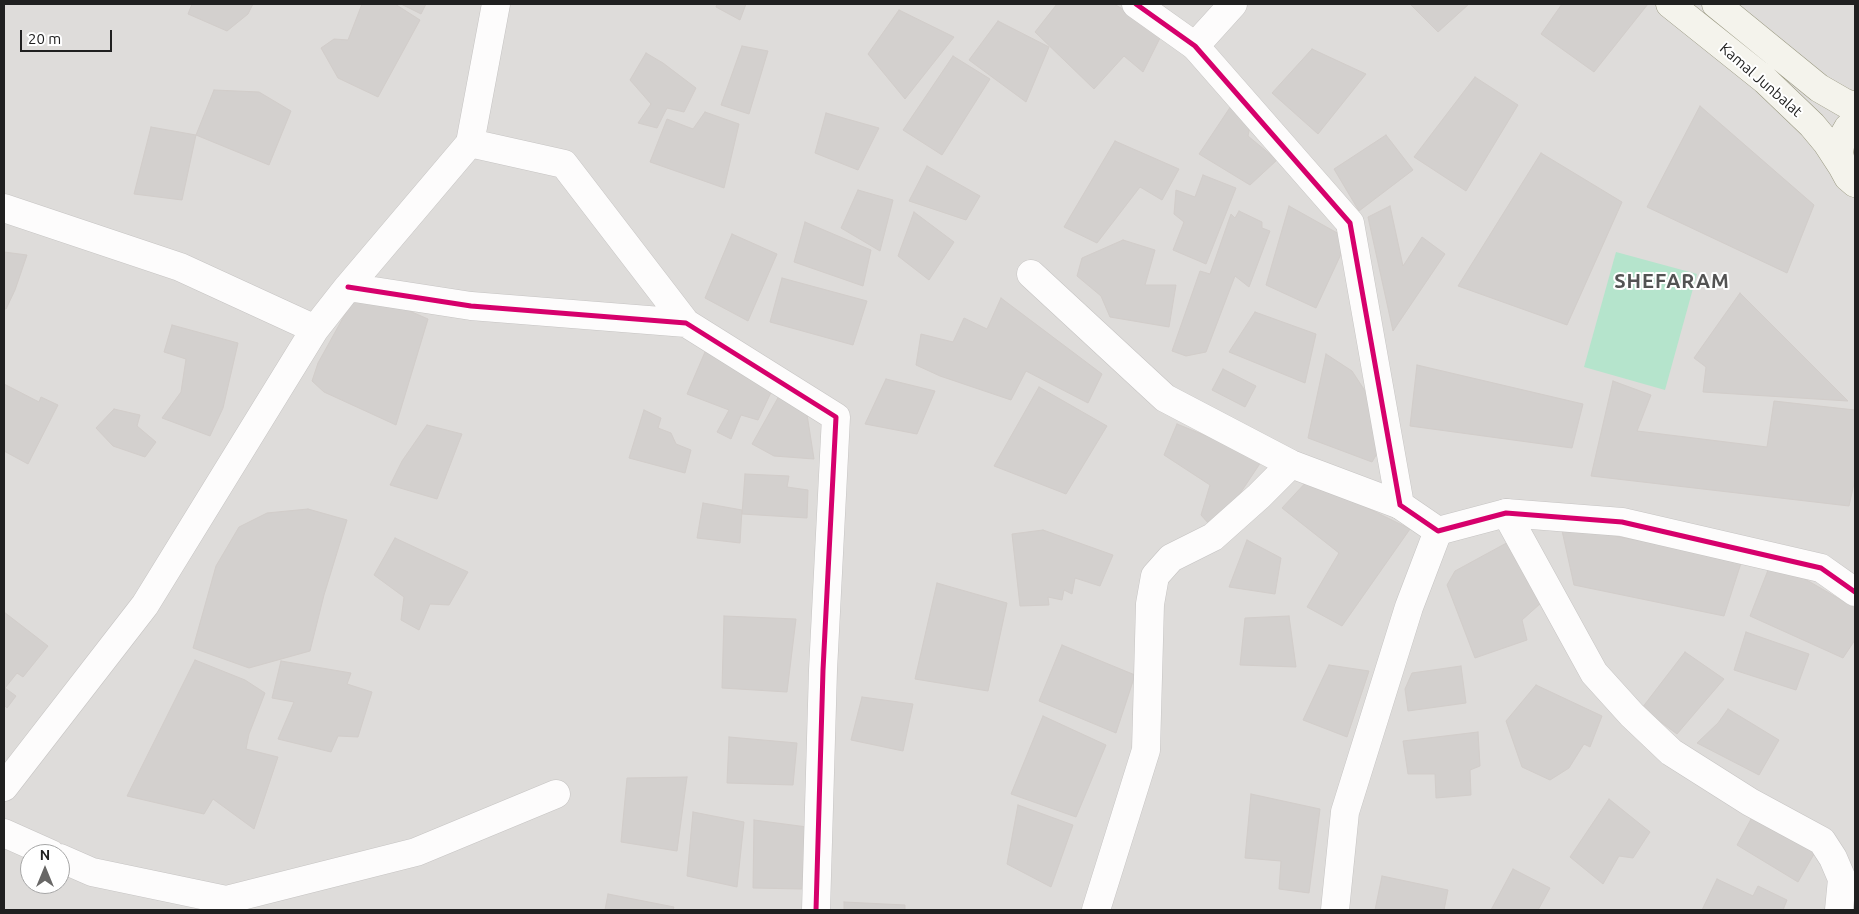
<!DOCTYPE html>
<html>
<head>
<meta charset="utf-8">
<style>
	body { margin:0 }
	#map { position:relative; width:1859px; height:914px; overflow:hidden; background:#efece9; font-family:Ubuntu,sans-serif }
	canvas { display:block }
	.frame { position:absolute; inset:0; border:5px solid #202020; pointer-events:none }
	.north { position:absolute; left:20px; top:844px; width:50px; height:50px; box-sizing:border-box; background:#fff; border:1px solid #a6a6a6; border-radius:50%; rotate:0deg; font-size:14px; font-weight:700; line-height:20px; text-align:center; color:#202020 }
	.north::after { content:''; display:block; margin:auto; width:18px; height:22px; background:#686766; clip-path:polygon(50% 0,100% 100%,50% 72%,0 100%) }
	.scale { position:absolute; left:20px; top:30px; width:92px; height:22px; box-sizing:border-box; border:2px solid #202020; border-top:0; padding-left:6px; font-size:15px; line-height:18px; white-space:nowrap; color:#202020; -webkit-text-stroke:4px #fff; paint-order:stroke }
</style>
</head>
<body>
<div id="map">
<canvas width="1859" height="914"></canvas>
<div class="frame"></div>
<div class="north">N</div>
<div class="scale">20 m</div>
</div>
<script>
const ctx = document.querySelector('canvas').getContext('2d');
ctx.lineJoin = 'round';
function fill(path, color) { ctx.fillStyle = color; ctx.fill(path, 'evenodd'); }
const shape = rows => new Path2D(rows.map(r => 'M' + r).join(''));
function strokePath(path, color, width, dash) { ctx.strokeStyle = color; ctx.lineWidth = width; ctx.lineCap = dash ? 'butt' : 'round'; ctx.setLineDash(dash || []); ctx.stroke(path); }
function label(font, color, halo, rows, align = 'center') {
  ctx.font = font + ' Ubuntu,sans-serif'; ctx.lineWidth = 4; ctx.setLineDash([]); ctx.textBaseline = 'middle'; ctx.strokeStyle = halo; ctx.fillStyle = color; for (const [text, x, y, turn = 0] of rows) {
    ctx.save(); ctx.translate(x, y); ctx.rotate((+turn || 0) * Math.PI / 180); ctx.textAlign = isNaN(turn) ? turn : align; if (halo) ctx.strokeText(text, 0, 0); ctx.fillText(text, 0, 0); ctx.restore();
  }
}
fill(shape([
	[4,4,1855,4,1855,910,4,910],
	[30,854,60,854,60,884,30,884]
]), '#dedcda');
fill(shape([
	[1616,252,1697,274,1665,390,1584,367]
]), '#b5e4cc');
const building = shape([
	[192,4,253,4,248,14,227,31,188,14,192,4],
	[362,4,395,4,420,20,378,97,338,78,321,48,334,39,348,40,362,4],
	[401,4,426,4,421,14,401,4],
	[717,4,746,4,740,20,716,7,717,4],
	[1057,4,1114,4,1163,32,1143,72,1124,56,1094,89,1035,32,1057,4],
	[1410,4,1469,4,1438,32,1410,4],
	[1562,4,1648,4,1594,72,1541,34,1562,4],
	[899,10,954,37,905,99,868,54,899,10],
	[998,21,1049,47,1026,102,969,60,998,21],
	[742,46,768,51,749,114,721,105,742,46],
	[1312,49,1366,74,1318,134,1272,93,1312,49],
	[646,53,663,63,696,88,684,112,667,108,657,128,638,123,651,104,630,80,646,53],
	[953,56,990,79,942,155,903,130,953,56],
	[1475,77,1518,105,1466,191,1414,157,1475,77],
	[214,90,259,92,291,111,269,165,196,135,214,90],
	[1235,100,1251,121,1248,136,1277,160,1250,185,1199,154,1235,100],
	[1700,106,1814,205,1787,273,1647,207,1700,106],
	[705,112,739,124,724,188,650,162,667,119,693,129,705,112],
	[826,113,879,128,858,170,815,153,826,113],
	[151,127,196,135,182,200,134,194,151,127],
	[1386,135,1413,170,1359,211,1334,169,1386,135],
	[1115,141,1179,169,1162,200,1140,187,1097,243,1064,227,1115,141],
	[1541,153,1622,202,1567,325,1458,286,1541,153],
	[927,166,980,196,966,220,909,201,927,166],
	[1203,175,1236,188,1206,264,1173,250,1184,222,1174,214,1176,190,1195,197,1203,175],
	[858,190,893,200,880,251,841,228,858,190],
	[1289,206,1348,239,1316,308,1266,285,1289,206],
	[1390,206,1403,266,1422,237,1445,254,1393,331,1368,217,1390,206],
	[1239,211,1262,222,1262,228,1270,231,1249,287,1235,276,1206,352,1186,356,1172,351,1200,271,1210,274,1231,214,1235,218,1239,211],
	[914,212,954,242,929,280,898,256,914,212],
	[805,222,871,250,863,286,794,262,805,222],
	[732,234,777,254,748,321,705,298,732,234],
	[1123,240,1155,250,1145,285,1176,285,1169,327,1110,317,1101,296,1077,276,1082,258,1123,240],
	[4,252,27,255,15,290,6,309,4,309,4,252],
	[782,278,867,301,853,345,770,322,782,278],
	[359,289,428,319,396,425,324,392,312,381,318,363,359,289],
	[1740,293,1848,401,1703,392,1706,367,1694,358,1740,293],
	[1001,298,1102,374,1088,403,1026,371,1011,400,940,376,916,365,921,334,953,342,964,318,987,329,1001,298],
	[1255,312,1316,334,1305,383,1229,352,1255,312],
	[172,325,238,343,223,408,210,436,162,418,181,392,186,359,164,352,172,325],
	[705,352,775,384,758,420,741,415,731,439,717,432,729,410,687,394,705,352],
	[1326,354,1352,371,1367,394,1378,452,1372,462,1308,438,1326,354],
	[1417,365,1583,404,1572,448,1410,426,1417,365],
	[1223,369,1256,386,1245,407,1212,390,1223,369],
	[886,379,935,391,917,434,865,424,886,379],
	[1613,381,1651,395,1637,431,1767,447,1774,401,1855,410,1855,479,1849,506,1591,476,1613,381],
	[4,384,39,402,41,397,58,405,28,464,4,451,4,384],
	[1039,387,1107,426,1066,494,994,466,1039,387],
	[779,396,806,408,814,459,774,456,752,444,779,396],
	[114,409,140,415,137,426,156,442,145,457,113,446,96,428,114,409],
	[644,410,661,418,658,428,671,433,676,444,691,450,685,473,629,458,644,410],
	[1177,424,1263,459,1231,507,1209,524,1201,515,1210,485,1164,455,1177,424],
	[427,425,462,434,437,499,390,485,402,461,427,425],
	[745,474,789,476,787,487,808,490,807,518,742,514,745,474],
	[1309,479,1410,529,1342,626,1307,607,1339,553,1282,508,1309,479],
	[703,503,742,510,740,543,697,538,703,503],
	[308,509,347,520,324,595,310,651,249,668,193,648,216,566,239,527,267,513,308,509],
	[1561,526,1742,560,1724,616,1574,585,1561,526],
	[1043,530,1113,555,1100,586,1075,578,1072,594,1064,590,1062,600,1048,597,1049,605,1020,606,1012,534,1043,530],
	[395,538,468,572,449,605,430,604,419,630,401,620,404,597,374,575,395,538],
	[1247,540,1281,558,1275,594,1229,587,1247,540],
	[1512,540,1541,603,1522,620,1527,640,1475,658,1447,585,1455,571,1512,540],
	[1772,560,1855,608,1855,640,1843,658,1750,616,1772,560],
	[937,583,1007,603,988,691,915,679,937,583],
	[4,612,48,646,23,677,17,673,5,688,16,696,7,708,4,705,4,612],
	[724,616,796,619,787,692,722,688,724,616],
	[1289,616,1296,667,1240,665,1245,618,1289,616],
	[1746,632,1809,654,1796,690,1734,670,1746,632],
	[1062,645,1135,675,1116,733,1039,701,1062,645],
	[1685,652,1724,679,1677,734,1642,708,1685,652],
	[195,660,245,680,265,693,249,734,246,749,278,757,254,829,213,799,204,814,127,796,195,660],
	[281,661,351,673,347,684,372,692,358,737,338,736,331,752,278,739,294,702,272,698,281,661],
	[1329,665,1369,671,1347,737,1303,720,1329,665],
	[1461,666,1466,703,1408,711,1405,689,1412,673,1461,666],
	[1536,685,1602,716,1590,747,1584,744,1569,768,1550,780,1522,767,1506,721,1536,685],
	[862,697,913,704,903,751,851,740,862,697],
	[1728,709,1779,740,1759,775,1697,743,1718,723,1728,709],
	[1043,716,1106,745,1076,817,1011,794,1043,716],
	[1478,732,1480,766,1470,770,1471,795,1436,798,1435,774,1408,774,1403,741,1478,732],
	[729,737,797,743,793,785,727,783,729,737],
	[687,777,677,851,621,842,627,778,687,777],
	[1251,794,1320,809,1309,893,1279,889,1281,861,1245,858,1251,794],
	[1609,799,1650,832,1633,858,1619,856,1603,884,1570,857,1609,799],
	[1018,805,1073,825,1051,887,1007,864,1018,805],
	[1756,810,1818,847,1798,882,1737,845,1756,810],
	[693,812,744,822,737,887,687,876,693,812],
	[754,820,807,827,802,889,753,888,754,820],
	[1513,869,1550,888,1538,910,1491,910,1513,869],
	[1382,876,1448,890,1444,910,1375,910,1382,876],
	[1717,879,1753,896,1758,886,1787,900,1783,910,1702,910,1717,879],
	[608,894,674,907,673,910,605,910,608,894],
	[844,902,905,905,905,910,844,910,844,902]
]);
fill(building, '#d3d0ce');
strokePath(building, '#d2cdca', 1);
const minor = shape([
	[1195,46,1233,4],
	[470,143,564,164,686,323],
	[4,208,180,267,315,329],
	[1031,274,1165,398,1291,464,1400,505],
	[348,287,471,306,686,323,836,417,823,670,816,910],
	[1506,513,1594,673,1632,715,1671,752,1750,802,1822,841,1833,858,1842,879,1839,910],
	[4,787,145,605,315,329,348,287,470,143,496,4],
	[4,833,51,854],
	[60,858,92,872,226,900,416,852,556,794],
	[1096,910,1146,750,1150,604,1155,576,1171,558,1213,537,1259,496,1291,464],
	[1335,910,1345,812,1409,607,1438,531]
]);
const tertiary = shape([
	[1136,4,1195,46,1350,223,1400,505,1438,531,1506,513,1622,522,1821,568,1855,592]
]);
const secondary = shape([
	[1670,4,1765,80,1812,125,1827,143,1842,166],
	[1716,4,1819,88,1845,103,1855,106],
	[1855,121,1848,128,1841,140,1839,153,1842,166,1848,177,1855,183]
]);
strokePath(minor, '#c6c4c3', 29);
strokePath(tertiary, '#c6c4c3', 29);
strokePath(secondary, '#999880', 29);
strokePath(minor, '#fdfcfc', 28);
strokePath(tertiary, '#fdfcfc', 28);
strokePath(secondary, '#f4f3ec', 28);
strokePath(shape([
	[1136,4,1195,46,1350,223,1400,505,1438,531,1506,513,1622,522,1821,568,1855,592],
	[348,287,471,306,686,323,836,417,823,670,816,910]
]), '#d6006c', 5);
label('15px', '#202020', '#fff', [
	["Kamal Junbalat",1761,80,41]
]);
ctx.letterSpacing = '1px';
label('bold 20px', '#535353', '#fff', [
	["SHEFARAM",1672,281]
]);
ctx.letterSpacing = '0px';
</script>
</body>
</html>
